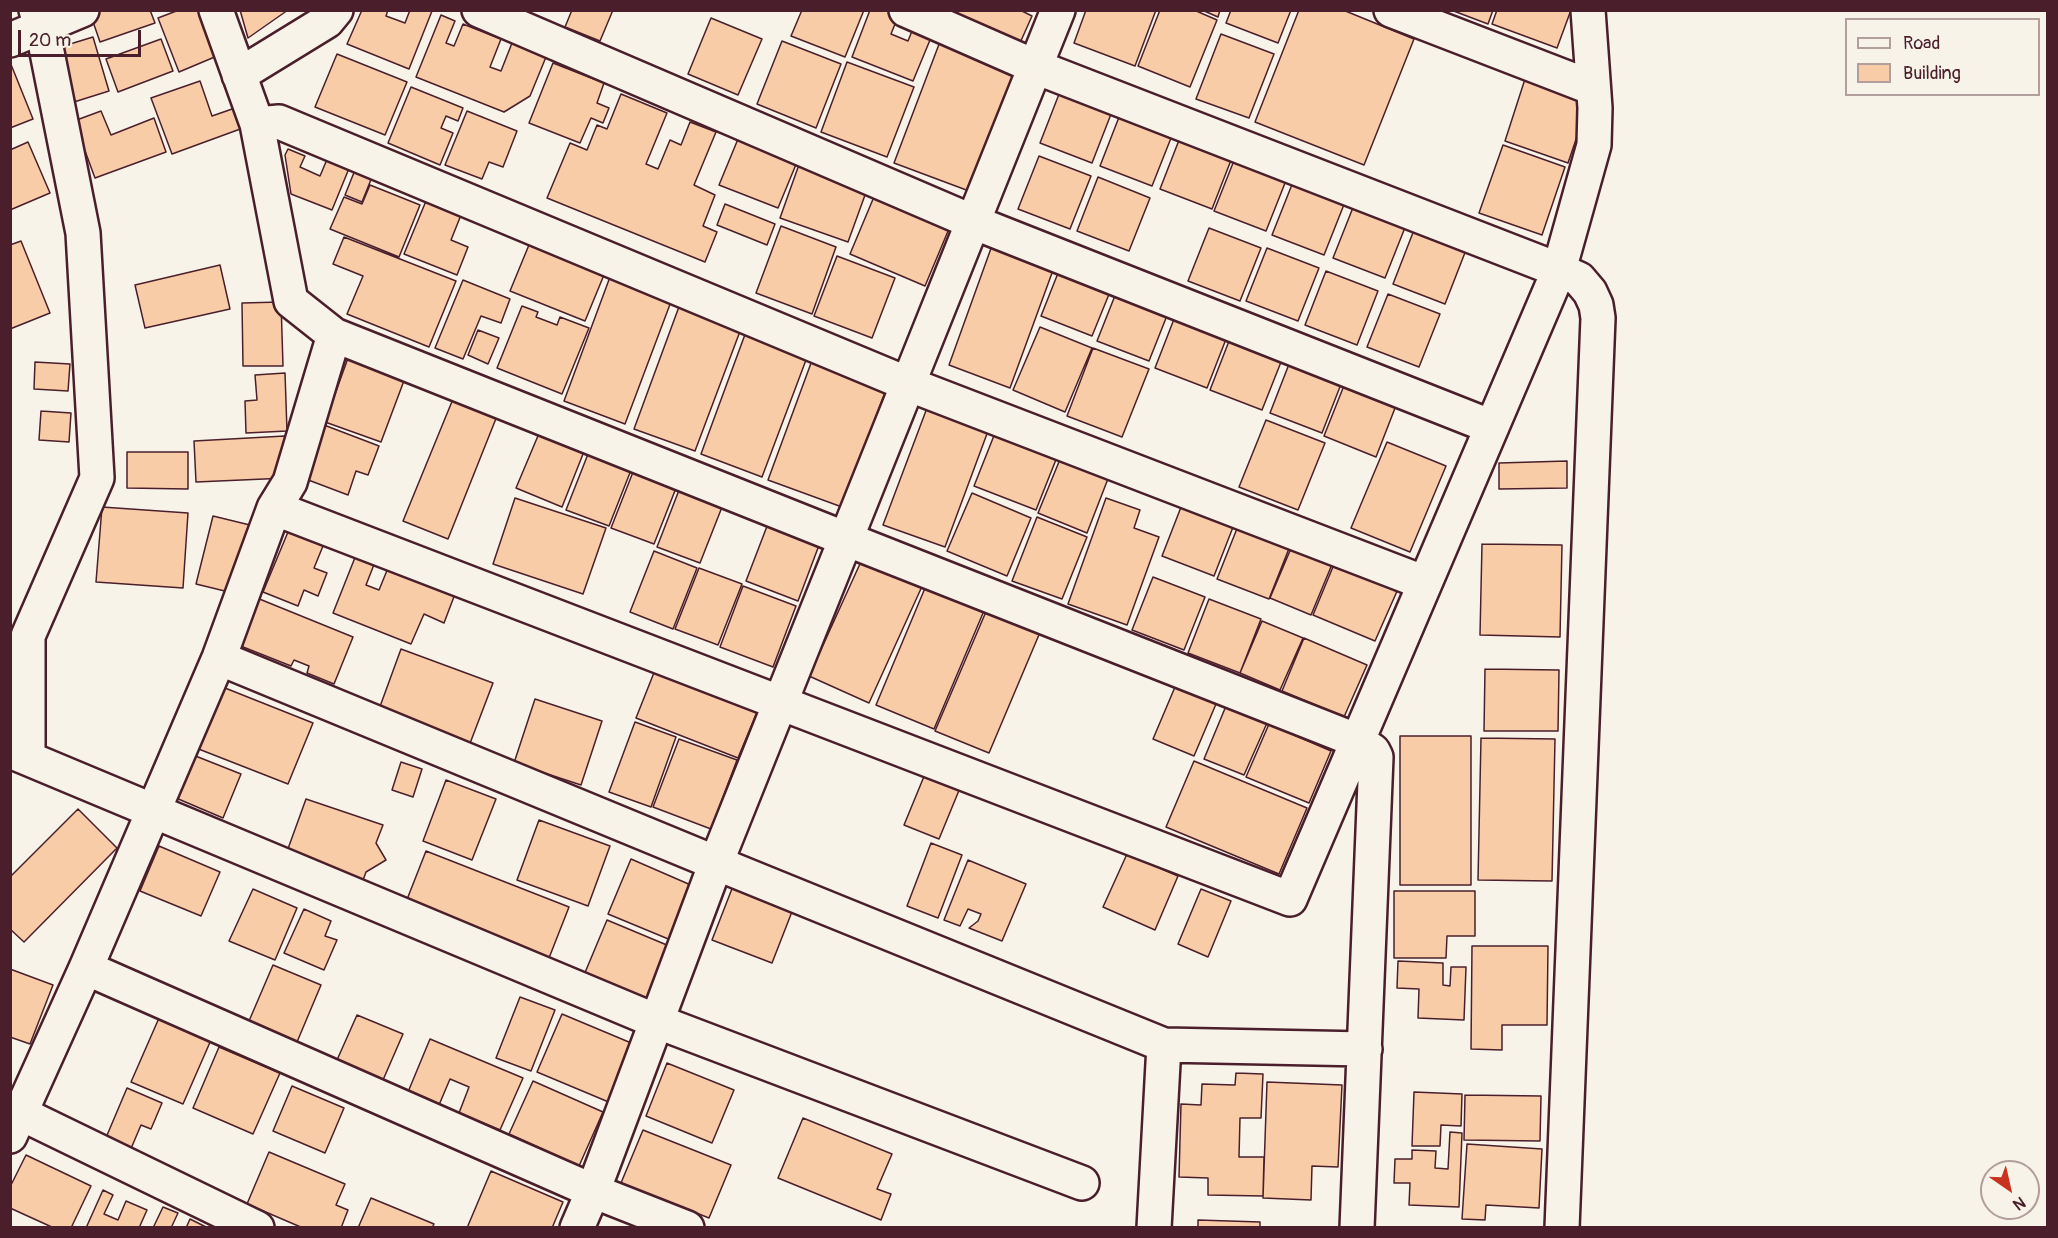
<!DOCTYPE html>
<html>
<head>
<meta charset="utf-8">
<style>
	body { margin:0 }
	#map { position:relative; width:2058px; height:1238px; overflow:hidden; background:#f7f3e8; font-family:Pangolin,sans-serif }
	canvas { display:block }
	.frame { position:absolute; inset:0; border:12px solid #4a1f2b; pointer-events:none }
	.legend { position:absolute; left:1845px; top:18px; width:195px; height:78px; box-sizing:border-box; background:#f7f3e8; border:2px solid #b29e9c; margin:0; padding:8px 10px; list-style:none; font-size:18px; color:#4a1f2b }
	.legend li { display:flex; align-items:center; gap:12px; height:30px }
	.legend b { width:30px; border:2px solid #b29e9c }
	.north { position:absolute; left:1980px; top:1160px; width:60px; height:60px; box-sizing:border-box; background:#f7f3e8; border:2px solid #b29e9c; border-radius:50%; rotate:146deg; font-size:16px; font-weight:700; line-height:24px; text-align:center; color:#4a1f2b }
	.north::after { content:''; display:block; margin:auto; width:21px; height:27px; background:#c8321e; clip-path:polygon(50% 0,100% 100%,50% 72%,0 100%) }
	.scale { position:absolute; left:18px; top:30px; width:123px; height:27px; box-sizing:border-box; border:3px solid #4a1f2b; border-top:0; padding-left:8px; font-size:18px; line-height:21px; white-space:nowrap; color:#4a1f2b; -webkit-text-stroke:4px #f7f3e8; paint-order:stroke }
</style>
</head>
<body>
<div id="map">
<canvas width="2058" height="1238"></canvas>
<div class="frame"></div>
<ul class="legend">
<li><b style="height:8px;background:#f7f3e8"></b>Road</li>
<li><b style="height:16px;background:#f9cca8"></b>Building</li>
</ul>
<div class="north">N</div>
<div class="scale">20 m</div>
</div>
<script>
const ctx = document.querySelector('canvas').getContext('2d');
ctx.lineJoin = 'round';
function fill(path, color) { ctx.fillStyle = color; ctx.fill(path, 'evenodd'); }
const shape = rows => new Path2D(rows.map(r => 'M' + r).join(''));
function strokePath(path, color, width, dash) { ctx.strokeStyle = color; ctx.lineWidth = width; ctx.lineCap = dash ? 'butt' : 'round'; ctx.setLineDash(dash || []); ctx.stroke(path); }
const building = shape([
	[99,10,150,10,155,23,100,42,90,13,99,10],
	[179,10,200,10,217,56,179,72,158,18,179,10],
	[240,10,288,10,248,38,240,10],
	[362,10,388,10,386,16,405,23,410,10,432,11,409,69,347,44,362,10],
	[572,10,613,10,600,41,565,27,572,10],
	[802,10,864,10,845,57,791,36,802,10],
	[870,10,889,10,899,14,891,34,908,41,916,21,935,28,913,81,852,57,870,10],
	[959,10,1020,10,1032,16,1020,43,957,14,959,10],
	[1086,10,1156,10,1135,66,1074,43,1086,10],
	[1160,10,1194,10,1217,20,1190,87,1138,66,1160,10],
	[1202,10,1220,10,1218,17,1202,10],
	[1231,10,1291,10,1278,43,1226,23,1231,10],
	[1299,10,1343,10,1414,39,1364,165,1255,122,1299,10],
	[1451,10,1493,10,1488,24,1451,10],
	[1497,10,1571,10,1557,48,1492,24,1497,10],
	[441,15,455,21,446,43,454,46,463,24,501,39,490,67,501,71,512,43,546,57,530,96,504,112,416,77,441,15],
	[711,18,762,39,738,95,688,74,711,18],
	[1221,34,1274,54,1249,118,1196,99,1221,34],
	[93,37,109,91,74,102,57,48,93,37],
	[161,39,173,71,118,92,106,59,161,39],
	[941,39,1016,67,969,191,894,163,941,39],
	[782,41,841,64,816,128,757,104,782,41],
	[337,54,407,82,385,135,315,107,337,54],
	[10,62,33,119,10,128,10,62],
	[847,62,914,87,887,157,821,132,847,62],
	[553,63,604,83,597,103,609,108,603,123,591,118,580,143,529,123,553,63],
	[1525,79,1589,101,1568,163,1505,141,1525,79],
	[200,81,212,116,235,108,243,128,172,154,151,98,200,81],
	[411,87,463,108,458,121,446,116,441,128,453,133,440,165,388,143,411,87],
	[1061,89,1113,109,1092,163,1040,143,1061,89],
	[621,94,667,113,646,164,658,169,670,140,681,145,690,122,716,132,694,185,715,195,703,226,717,232,705,262,547,198,570,143,587,150,597,125,607,129,621,94],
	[101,111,111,135,154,118,166,152,95,178,74,121,101,111],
	[467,111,517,131,503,167,489,162,482,179,445,165,467,111],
	[1121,112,1173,133,1152,186,1100,166,1121,112],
	[1181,135,1233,155,1212,209,1160,189,1181,135],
	[738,139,797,162,778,208,719,185,738,139],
	[28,142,50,193,10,210,10,150,28,142],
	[1503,145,1565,167,1542,235,1479,213,1503,145],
	[288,149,305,156,300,167,320,176,328,157,350,166,332,210,291,194,285,155,288,149],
	[1039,156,1091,176,1070,229,1018,209,1039,156],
	[1235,158,1287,178,1266,231,1214,211,1235,158],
	[801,159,869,184,848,242,780,218,801,159],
	[355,170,372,177,362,202,345,195,355,170],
	[1098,177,1150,198,1129,251,1077,231,1098,177],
	[1293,182,1345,202,1324,255,1272,235,1293,182],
	[370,185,420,205,399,257,330,229,344,197,362,204,370,185],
	[876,192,951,224,925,286,850,254,876,192],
	[426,201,461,215,451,240,468,247,457,275,404,254,426,201],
	[725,204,775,224,767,245,717,225,725,204],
	[1354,205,1406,225,1385,278,1333,258,1354,205],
	[781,226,836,247,812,314,756,293,781,226],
	[1209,228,1261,248,1240,301,1188,281,1209,228],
	[1414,230,1466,250,1445,304,1393,284,1414,230],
	[344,237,456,281,429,347,347,314,363,276,333,264,344,237],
	[531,240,606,270,585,321,510,291,531,240],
	[994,240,1056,262,1010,388,949,365,994,240],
	[21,241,50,313,10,329,10,245,21,241],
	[1267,248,1319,268,1298,321,1246,301,1267,248],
	[837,256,895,278,872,338,814,316,837,256],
	[1062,263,1114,282,1092,336,1041,316,1062,263],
	[220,265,230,309,145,328,135,285,220,265],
	[1326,271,1378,291,1357,345,1305,325,1326,271],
	[610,277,672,299,625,424,564,401,610,277],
	[463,280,510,299,501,323,481,316,463,359,435,348,463,280],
	[1118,288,1170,308,1149,361,1097,341,1118,288],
	[1388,294,1440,314,1419,367,1367,347,1388,294],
	[281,302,283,366,243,366,242,303,281,302],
	[680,304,742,326,695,451,634,429,680,304],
	[522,306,538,312,536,317,557,325,560,317,589,328,562,394,497,368,522,306],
	[1176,314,1228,334,1207,388,1155,368,1176,314],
	[1040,327,1092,348,1065,412,1013,390,1040,327],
	[747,329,809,352,762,477,701,454,747,329],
	[478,330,499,338,488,364,468,355,478,330],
	[1231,336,1283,357,1262,410,1210,390,1231,336],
	[1093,348,1149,369,1122,437,1067,416,1093,348],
	[814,355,889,382,842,507,768,480,814,355],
	[348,358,405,378,381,442,325,422,348,358],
	[1291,359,1343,379,1322,433,1270,413,1291,359],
	[35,362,70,364,68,391,34,389,35,362],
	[285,373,287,431,246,433,245,401,257,400,255,375,285,373],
	[1345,383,1397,403,1376,457,1324,436,1345,383],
	[453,399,497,416,448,539,403,521,453,399],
	[930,400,991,423,945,547,883,525,930,400],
	[41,411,71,413,69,442,39,440,41,411],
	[1266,420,1325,443,1298,510,1239,487,1266,420],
	[324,425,379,446,368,475,356,471,348,495,303,478,324,425],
	[997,428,1059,452,1036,510,974,486,997,428],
	[540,431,585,449,562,507,516,488,540,431],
	[285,436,287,478,196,482,194,441,285,436],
	[1387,442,1446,466,1410,552,1351,528,1387,442],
	[590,449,633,465,609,526,566,510,590,449],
	[127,452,188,452,188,489,127,488,127,452],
	[1063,452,1111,471,1087,533,1038,513,1063,452],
	[1567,461,1567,488,1499,489,1499,463,1567,461],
	[635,467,678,483,654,544,611,528,635,467],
	[681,485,724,502,700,563,657,547,681,485],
	[972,493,1031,518,1007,576,947,551,972,493],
	[515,498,606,528,583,594,493,564,515,498],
	[1106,498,1140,510,1134,528,1159,537,1127,625,1068,604,1106,498],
	[1183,502,1235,522,1214,576,1162,556,1183,502],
	[102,507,188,513,183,588,96,582,102,507],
	[213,516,254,526,237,594,196,584,213,516],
	[1037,517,1087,537,1062,599,1012,581,1037,517],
	[769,521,821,540,798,601,746,581,769,521],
	[1238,526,1290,546,1269,599,1217,579,1238,526],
	[288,532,323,546,314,568,327,573,318,596,304,590,298,606,263,592,288,532],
	[1482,544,1562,545,1560,637,1480,635,1482,544],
	[1292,546,1333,562,1311,615,1270,598,1292,546],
	[654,551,697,568,673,629,630,612,654,551],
	[356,555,375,562,366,585,379,590,388,568,455,594,444,623,424,614,411,644,333,613,356,555],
	[864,555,924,582,869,703,809,676,864,555],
	[1335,562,1398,589,1375,641,1313,615,1335,562],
	[699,568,742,584,718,645,675,629,699,568],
	[1153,577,1205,597,1184,650,1132,630,1153,577],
	[928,581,986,606,934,729,876,705,928,581],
	[743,586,796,606,773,667,720,647,743,586],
	[252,596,353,637,334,684,307,673,309,666,294,660,291,666,233,643,252,596],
	[1209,599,1261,619,1240,673,1188,653,1209,599],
	[988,607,1041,630,989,753,935,731,988,607],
	[1262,621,1303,638,1280,690,1240,673,1262,621],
	[1304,638,1367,665,1344,717,1282,691,1304,638],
	[401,649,493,683,469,746,378,712,401,649],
	[659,660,762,700,738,758,636,718,659,660],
	[1485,669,1559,670,1558,731,1484,731,1485,669],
	[220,686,313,723,288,784,196,748,220,686],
	[1175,687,1216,704,1194,756,1153,739,1175,687],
	[535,699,602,721,581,785,514,763,535,699],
	[1226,706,1267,723,1244,775,1204,759,1226,706],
	[635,722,676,737,651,807,609,792,635,722],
	[1269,724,1331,751,1309,803,1246,777,1269,724],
	[1400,736,1471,736,1471,885,1400,885,1400,736],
	[1481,738,1555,739,1552,881,1478,880,1481,738],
	[679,739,737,760,711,829,653,807,679,739],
	[193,755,241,774,223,818,176,798,193,755],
	[1194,761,1307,808,1279,874,1166,827,1194,761],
	[401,762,422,769,413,797,392,790,401,762],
	[925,774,960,788,939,839,904,825,925,774],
	[446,780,496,799,472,860,423,841,446,780],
	[306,799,383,825,376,843,386,860,366,872,362,883,285,857,306,799],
	[78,809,117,848,24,942,10,929,10,877,78,809],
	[539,820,610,846,588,906,517,880,539,820],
	[931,843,962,855,938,918,907,906,931,843],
	[159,846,220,872,201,916,140,891,159,846],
	[426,851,569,907,549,958,406,902,426,851],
	[1127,854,1178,876,1155,930,1103,907,1127,854],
	[631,859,700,889,678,943,608,914,631,859],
	[968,860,1026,884,1002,941,969,928,978,921,981,914,968,909,960,926,944,920,968,860],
	[735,881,795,904,772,963,712,940,735,881],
	[253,889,297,908,275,960,229,941,253,889],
	[1201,889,1231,901,1208,957,1178,944,1201,889],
	[1394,891,1475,891,1475,936,1447,936,1446,958,1394,958,1394,891],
	[304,909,331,921,325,936,337,940,324,970,284,953,304,909],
	[607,920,674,948,650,1003,584,975,607,920],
	[1472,946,1548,946,1547,1025,1502,1025,1502,1050,1471,1049,1472,946],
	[1398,961,1443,963,1443,985,1450,986,1451,967,1466,967,1464,1020,1418,1018,1419,989,1397,988,1398,961],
	[273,965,321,985,297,1042,249,1021,273,965],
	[10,969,53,985,30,1044,10,1037,10,969],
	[520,997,555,1010,531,1071,496,1058,520,997],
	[562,1014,636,1045,611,1103,537,1072,562,1014],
	[357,1015,403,1034,383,1080,337,1060,357,1015],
	[159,1018,211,1040,183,1104,131,1082,159,1018],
	[430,1039,523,1078,500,1130,459,1113,469,1087,450,1079,439,1105,408,1092,430,1039],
	[219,1047,280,1073,253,1134,193,1108,219,1047],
	[667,1063,734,1090,712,1143,646,1116,667,1063],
	[1236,1073,1263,1074,1261,1118,1240,1118,1239,1157,1264,1157,1263,1196,1208,1195,1208,1178,1179,1177,1181,1104,1201,1105,1202,1084,1235,1085,1236,1073],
	[533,1081,603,1112,579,1166,509,1134,533,1081],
	[1267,1082,1342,1085,1338,1167,1312,1166,1311,1200,1263,1198,1267,1082],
	[292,1086,344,1108,325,1153,273,1131,292,1086],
	[127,1088,162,1103,151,1129,141,1125,130,1151,105,1140,127,1088],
	[1414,1092,1462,1094,1461,1126,1441,1125,1440,1146,1412,1146,1414,1092],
	[1465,1095,1541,1096,1540,1141,1464,1140,1465,1095],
	[803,1118,892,1154,877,1189,891,1194,881,1220,778,1178,803,1118],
	[643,1130,731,1165,709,1218,621,1183,643,1130],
	[1450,1132,1462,1133,1459,1207,1409,1205,1410,1183,1394,1183,1395,1159,1412,1159,1412,1150,1436,1151,1435,1168,1448,1169,1450,1132],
	[1467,1144,1542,1149,1539,1208,1486,1205,1485,1220,1462,1219,1467,1144],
	[269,1152,345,1184,336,1205,348,1210,341,1228,303,1228,247,1204,269,1152],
	[26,1155,91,1186,71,1228,54,1228,10,1208,10,1187,26,1155],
	[491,1171,563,1202,552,1228,467,1228,491,1171],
	[103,1190,113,1195,104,1214,118,1220,126,1201,147,1210,139,1228,86,1228,103,1190],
	[371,1198,434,1224,432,1228,358,1228,371,1198],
	[163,1207,178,1213,171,1228,153,1228,163,1207],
	[190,1219,208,1228,186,1228,190,1219],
	[1198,1220,1260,1222,1260,1228,1198,1228,1198,1220]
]);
fill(building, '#f9cca8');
strokePath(building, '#4a1f2b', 1.5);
const minor = shape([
	[216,10,257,124,291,301,334,335,846,539,1358,741,1373,751,1376,757,1357,1228],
	[479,10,973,222,1492,427],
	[906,10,1036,67,1559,270,1579,279,1590,292,1596,305,1598,318,1562,1228],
	[1391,10,1593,88],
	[10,40,82,10],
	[239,75,327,21,336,10],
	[257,124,279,122,908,384,1425,583],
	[274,508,1290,899,1559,270,1594,145,1595,108,1588,10],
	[219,658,716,863,1164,1045],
	[10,751,656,1021,1082,1183],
	[28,758,28,636,97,478,83,233,42,27,36,10],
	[86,968,593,1191,687,1228],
	[20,1113,257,1228],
	[10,1136,86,968,219,658,274,508,290,482,334,335],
	[577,1228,593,1191,716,863,1058,10],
	[1154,1228,1164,1045,1365,1049]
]);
strokePath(minor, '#4a1f2b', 38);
strokePath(minor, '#f7f3e8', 33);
</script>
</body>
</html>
